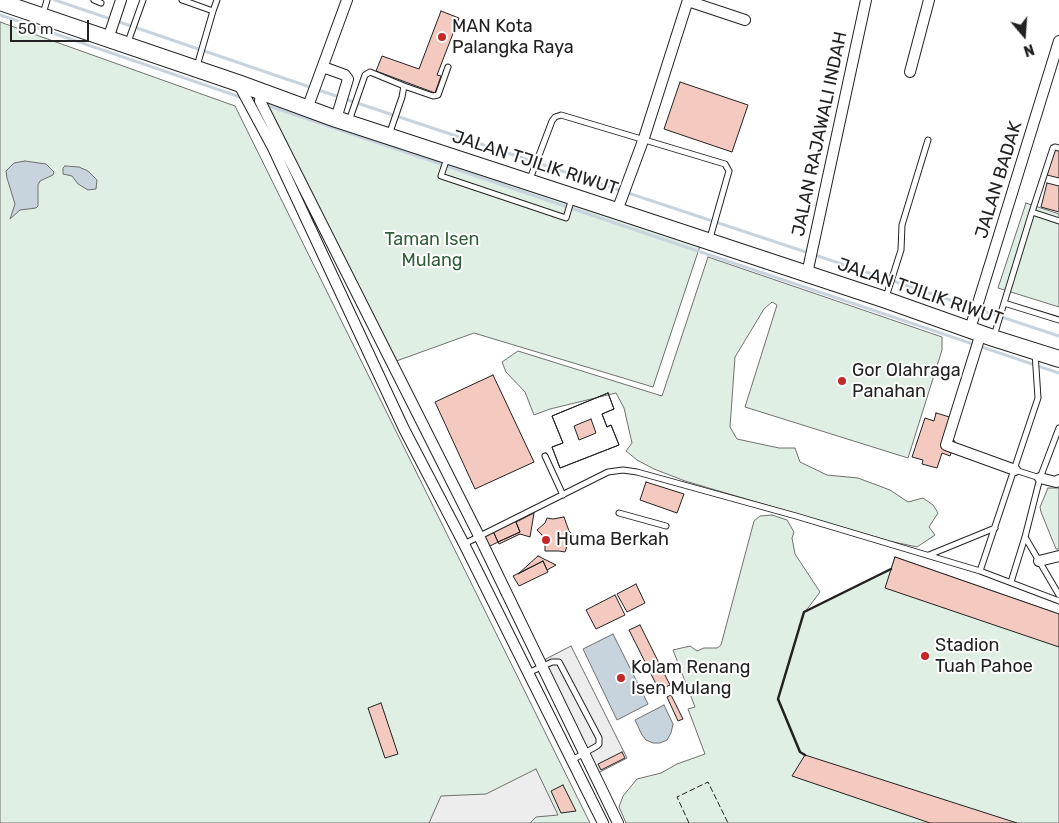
<!DOCTYPE html>
<html>
<head>
<meta charset="utf-8">
<style>
	body { margin:0 }
	#map { position:relative; width:1059px; height:823px; overflow:hidden; background:#fff; font-family:Rubik,sans-serif }
	canvas { display:block }
	.north { position:absolute; left:999px; top:10px; width:50px; height:50px; -webkit-text-stroke:4px #fff; paint-order:stroke; rotate:162deg; font-size:14px; font-weight:700; line-height:20px; text-align:center; color:#222 }
	.north::after { content:''; display:block; margin:auto; width:18px; height:22px; background:#222; clip-path:polygon(50% 0,100% 100%,50% 72%,0 100%) }
	.scale { position:absolute; left:10px; top:20px; width:79px; height:22px; box-sizing:border-box; border:2px solid #222; border-top:0; padding-left:6px; font-size:15px; line-height:18px; white-space:nowrap; color:#222; -webkit-text-stroke:4px #fff; paint-order:stroke }
</style>
</head>
<body>
<div id="map">
<canvas width="1059" height="823"></canvas>
<div class="north">N</div>
<div class="scale">50 m</div>
</div>
<script>
const ctx = document.querySelector('canvas').getContext('2d');
ctx.lineJoin = 'round';
function fill(path, color) { ctx.fillStyle = color; ctx.fill(path, 'evenodd'); }
const shape = rows => new Path2D(rows.map(r => 'M' + r).join(''));
function strokePath(path, color, width, dash) { ctx.strokeStyle = color; ctx.lineWidth = width; ctx.lineCap = dash ? 'butt' : 'round'; ctx.setLineDash(dash || []); ctx.stroke(path); }
function label(font, color, halo, rows, align = 'center') {
  ctx.font = font + ' Rubik,sans-serif'; ctx.lineWidth = 4; ctx.setLineDash([]); ctx.textBaseline = 'middle'; ctx.strokeStyle = halo; ctx.fillStyle = color; for (const [text, x, y, turn = 0] of rows) {
    ctx.save(); ctx.translate(x, y); ctx.rotate((+turn || 0) * Math.PI / 180); ctx.textAlign = isNaN(turn) ? turn : align; if (halo) ctx.strokeText(text, 0, 0); ctx.fillText(text, 0, 0); ctx.restore();
  }
}
const green = shape([
	[0,22,235,106,590,823,0,823,0,22],
	[247,90,700,246,653,387,474,333,388,364,247,90],
	[1026,203,1059,214,1059,307,998,288,1026,203],
	[708,257,942,337,942,350,908,458,745,407,777,305,772,302,764,309,735,357,730,427,737,439,779,448,795,448,800,462,827,475,858,478,890,490,908,502,923,498,933,505,938,513,929,527,935,535,917,547,889,541,685,481,654,469,637,460,626,451,632,443,624,408,616,393,550,409,534,415,525,392,506,372,502,362,518,351,662,396,708,257],
	[1048,488,1059,488,1059,549,1056,549,1041,512,1040,507,1048,488],
	[772,515,787,520,794,532,792,538,795,554,820,592,805,612,891,569,895,557,1059,614,1059,823,626,823,619,807,623,796,637,779,661,773,677,764,705,754,688,709,695,707,673,650,690,646,697,651,704,648,717,648,721,645,754,521,760,516,772,515]
]);
fill(green, '#e0efe3');
strokePath(green, '#6f6f6f', 1);
const parking = shape([
	[571,646,627,758,598,773,542,661,571,646],
	[536,769,558,815,536,817,530,823,429,823,441,796,486,794,536,769]
]);
fill(parking, '#ededed');
strokePath(parking, '#6f6f6f', 1);
const water = shape([
	[25,161,46,164,54,172,53,175,40,181,38,185,38,206,36,208,20,210,10,219,15,204,7,178,6,171,14,163,25,161],
	[65,166,79,167,88,171,97,180,96,189,88,190,78,184,72,176,63,174,63,168,65,166],
	[613,634,648,704,617,720,583,649,613,634],
	[664,705,673,724,671,733,667,740,660,743,653,743,646,740,642,735,635,720,664,705]
]);
fill(water, '#c7d3dd');
strokePath(water, '#6f6f6f', 1);
strokePath(shape([
	[55,0,342,98,1059,336],
	[0,15,243,98],
	[266,105,1059,373]
]), '#c7d3dd', 3);
const building = shape([
	[441,11,459,18,437,75,441,76,435,93,376,71,382,56,419,69,441,11],
	[680,82,748,105,732,152,664,129,680,82],
	[1054,149,1059,150,1059,178,1047,175,1054,149],
	[1047,183,1059,186,1059,212,1041,207,1047,183],
	[493,375,534,462,475,489,435,402,493,375],
	[608,393,614,409,602,414,607,427,611,425,619,445,560,468,552,447,563,443,552,416,608,393],
	[591,419,596,433,579,440,574,426,591,419],
	[608,393,614,409,602,414,607,427,611,425,619,445,560,468,552,447,563,443,552,416,608,393],
	[936,413,953,418,947,439,955,441,950,456,942,453,937,468,922,464,923,460,912,457,925,418,934,421,936,413],
	[646,482,684,494,677,513,640,500,646,482],
	[534,513,530,537,520,534,499,544,498,542,520,532,516,522,534,513],
	[564,517,569,531,574,536,569,541,565,552,559,551,545,551,545,543,542,535,537,530,545,523,547,518,553,519,564,517],
	[515,520,520,532,498,542,493,531,515,520],
	[493,531,498,542,488,547,483,536,493,531],
	[538,556,556,565,547,570,543,561,518,574,538,556],
	[895,557,1059,614,1059,647,885,588,895,557],
	[543,561,548,572,519,586,513,576,543,561],
	[636,584,645,603,627,612,617,594,636,584],
	[615,595,625,615,596,629,586,610,615,595],
	[640,625,670,685,659,690,629,630,640,625],
	[671,695,683,719,678,721,667,697,671,695],
	[381,703,398,754,385,758,368,708,381,703],
	[622,752,625,758,601,770,598,764,622,752],
	[805,755,1017,823,930,823,792,776,805,755],
	[563,785,576,811,561,813,551,791,563,785]
]);
fill(building, '#f3c9c0');
strokePath(building, '#222', 1);
const service = shape([
	[94,0,101,3],
	[182,0,213,11,197,66],
	[213,11,217,0],
	[43,14,47,0],
	[128,42,143,0],
	[404,86,433,96,438,95,448,67],
	[349,121,365,75,370,72,404,86,402,97,389,135],
	[447,158,441,176,566,218,572,198],
	[530,179,552,121,555,117,561,115,725,164,729,171,710,238],
	[1032,212,1053,148,1055,147,1059,148],
	[1059,221,1032,212,1004,303,1059,320],
	[886,297,901,250,902,225,928,140],
	[994,336,1004,303],
	[545,456,563,495],
	[1015,470,1040,478],
	[619,513,666,526],
	[1025,537,1059,595],
	[464,544,608,472,623,470,637,472,796,516,980,571,1059,601],
	[929,555,995,528],
	[980,571,1038,398,1035,353],
	[1011,582,1025,537,1040,478,1059,428],
	[528,673,552,662,559,662,599,738,599,744,597,746,572,760]
]);
const minor = shape([
	[688,1,745,20],
	[108,39,121,0],
	[323,67,345,75,348,79,336,119],
	[910,72,929,0],
	[238,83,273,148,404,429,464,544,603,823],
	[261,92,260,101,479,536,618,823],
	[307,109,347,0],
	[617,211,644,138,688,0],
	[807,274,866,0],
	[970,329,1059,41],
	[981,333,946,445,1015,470],
	[1040,478,1056,482,1059,480],
	[1039,561,1059,556]
]);
const trunk = shape([
	[0,2,238,83,336,119,617,211,886,300,993,338,1059,359]
]);
strokePath(service, '#222', 7);
strokePath(minor, '#222', 12);
strokePath(trunk, '#222', 18);
strokePath(service, '#fff', 5);
strokePath(minor, '#fff', 10);
strokePath(trunk, '#fff', 16);
strokePath(shape([
	[689,823,677,797,708,782,728,823]
]), '#222', 1, [6, 2.5]);
strokePath(shape([
	[805,755,800,752,778,699,804,612,891,569]
]), '#222', 2.5);
for (const [x, y, r, color] of [
	[442,37,5,"#c62828"],
	[842,381,5,"#c62828"],
	[546,540,5,"#c62828"],
	[925,656,5,"#c62828"],
	[621,678,5,"#c62828"]
]) { const dot = new Path2D(); dot.arc(x, y, r, 0, 2 * Math.PI); ctx.fillStyle = color; ctx.fill(dot); strokePath(dot, '#fff', 2); }
label('18px', '#222', '#fff', [
	["MAN Kota",452,27],
	["Palangka Raya",452,48],
	["Gor Olahraga",852,371],
	["Panahan",852,392],
	["Huma Berkah",556,540],
	["Stadion",935,646],
	["Tuah Pahoe",935,667],
	["Kolam Renang",631,668],
	["Isen Mulang",631,689]
], 'left');
label('18px', '#222', '#fff', [
	["JALAN RAJAWALI INDAH",820,134,-78],
	["JALAN TJILIK RIWUT",535,163,18],
	["JALAN BADAK",999,180,-73],
	["JALAN TJILIK RIWUT",920,292,19]
]);
label('18px', '#2f5e38', '#fff', [
	["Taman Isen",432,240],
	["Mulang",432,261]
]);
</script>
</body>
</html>
